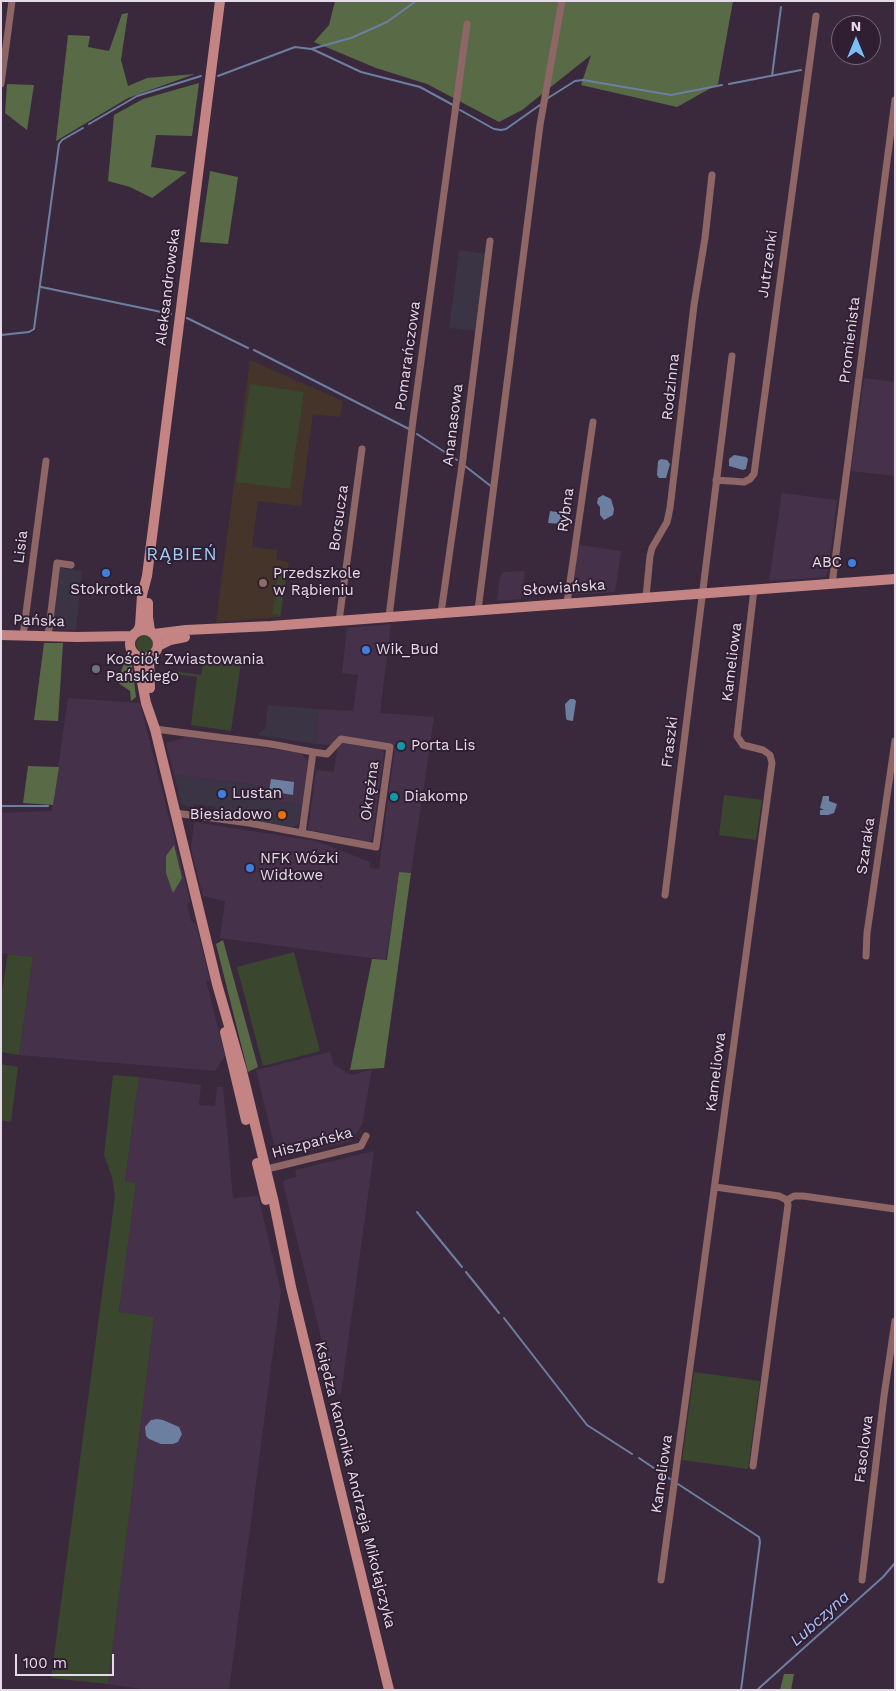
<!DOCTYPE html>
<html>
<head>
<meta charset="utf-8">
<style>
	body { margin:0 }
	#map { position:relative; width:896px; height:1691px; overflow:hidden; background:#3a293d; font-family:"Work Sans",sans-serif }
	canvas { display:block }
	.frame { position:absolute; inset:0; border:2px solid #e5dae7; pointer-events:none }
	.north { position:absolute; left:831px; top:15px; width:50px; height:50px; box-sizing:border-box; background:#301f32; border:1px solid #786a7a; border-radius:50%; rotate:0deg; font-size:14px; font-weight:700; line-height:20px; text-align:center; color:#e5dae7 }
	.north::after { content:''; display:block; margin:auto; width:18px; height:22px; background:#7bbef8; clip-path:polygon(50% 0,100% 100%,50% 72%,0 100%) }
	.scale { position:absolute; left:15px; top:1654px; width:99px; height:22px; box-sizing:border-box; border:2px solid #e5dae7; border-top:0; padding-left:6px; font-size:15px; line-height:18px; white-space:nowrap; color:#e5dae7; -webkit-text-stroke:4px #301f32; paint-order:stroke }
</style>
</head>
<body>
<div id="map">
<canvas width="896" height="1691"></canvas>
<div class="frame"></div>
<div class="north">N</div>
<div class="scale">100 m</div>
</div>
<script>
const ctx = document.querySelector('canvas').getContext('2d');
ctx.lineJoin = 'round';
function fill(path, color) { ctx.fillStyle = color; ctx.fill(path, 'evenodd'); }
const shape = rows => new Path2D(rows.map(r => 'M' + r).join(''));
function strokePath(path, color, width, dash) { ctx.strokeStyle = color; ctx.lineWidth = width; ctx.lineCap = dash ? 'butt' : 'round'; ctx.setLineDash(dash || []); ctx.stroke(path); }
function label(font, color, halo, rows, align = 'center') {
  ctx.font = font + ' "Work Sans",sans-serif'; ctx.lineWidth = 4; ctx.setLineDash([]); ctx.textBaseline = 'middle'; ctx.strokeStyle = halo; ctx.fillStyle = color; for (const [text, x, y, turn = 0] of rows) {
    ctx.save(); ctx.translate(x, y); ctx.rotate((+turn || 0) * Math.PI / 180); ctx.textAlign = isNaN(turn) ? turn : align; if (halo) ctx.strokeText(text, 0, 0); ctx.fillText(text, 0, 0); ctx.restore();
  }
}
fill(shape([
	[459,250,487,254,477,331,449,328],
	[60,568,82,571,76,630,52,629],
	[268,705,318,709,316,744,257,735,265,729],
	[174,775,250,784,267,789,266,799,302,805,299,824,293,827,261,822,259,818,214,813,215,807,194,804,193,808,181,804]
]), '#3b3445');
fill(shape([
	[864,378,895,382,895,476,851,471],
	[782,493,837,500,828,572,825,577,769,581],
	[579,545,621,551,615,592,572,595],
	[525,571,521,599,497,601,500,576,503,572],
	[391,624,380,713,434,717,411,873,399,872,386,960,220,938,225,901,203,896,191,849,194,822,316,841,370,862,370,868,379,869,395,745,340,736,331,745,316,744,318,709,353,711,358,675,342,673,347,628],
	[68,698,140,703,190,901,187,905,191,921,196,924,210,981,206,981,225,1056,215,1071,19,1055,33,957,1,953,1,813,52,811],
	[186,737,301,753,308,761,302,805,265,799,266,789,250,784,174,775,166,743],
	[342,743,382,749,384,753,372,839,369,843,351,840,348,837,308,830,316,770,334,772,338,745],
	[330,1052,334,1065,352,1075,372,1069,362,1125,351,1141,292,1155,274,1144,256,1070],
	[139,1077,201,1085,199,1105,215,1106,217,1087,223,1087,233,1198,258,1196,281,1291,229,1690,149,1690,108,1684,154,1317,119,1312,136,1183,125,1182],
	[374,1151,341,1394,335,1394,283,1183,285,1180,297,1177,295,1170]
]), '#46314a');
fill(shape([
	[250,360,343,401,340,417,313,414,301,506,258,501,252,547,277,550,277,560,289,562,281,617,216,622]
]), '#443429');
fill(shape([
	[250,384,304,392,290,489,236,482],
	[279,572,286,573,280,615,272,614],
	'136 644a9 9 0 1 1 18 0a9 9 0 1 1-18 0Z',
	[242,656,231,731,191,725,197,677,174,674,174,671,201,675,204,657],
	[724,795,762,800,756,840,719,835],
	[294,952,320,1051,263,1066,237,967],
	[8,954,33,957,19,1055,1,1052,1,997],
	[1,1064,18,1067,11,1122,1,1120],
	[113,1075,139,1077,125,1181,136,1183,119,1312,154,1317,108,1684,51,1678,115,1196,112,1177,104,1155],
	[694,1372,760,1381,748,1469,682,1460]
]), '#3a462e');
fill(shape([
	[335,1,733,1,718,84,677,107,581,85,591,55,522,110,499,122,427,84,376,68,314,42,329,25],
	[128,13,121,60,128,86,147,78,195,74,128,98,56,141,68,35,90,36,88,47,109,51,122,14],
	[199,83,192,136,156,135,151,167,187,172,152,198,130,187,108,181,114,115,143,99],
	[7,84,34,85,27,130,5,113],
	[210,171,238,177,228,244,200,242],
	[44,643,63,643,58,721,34,720],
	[126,658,132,665,136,697,131,701,130,691,117,682],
	[28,766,59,767,53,805,23,803],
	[174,845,182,878,173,893,166,873,166,856],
	[399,872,411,873,384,1068,350,1070,372,959,387,960],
	[223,940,258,1067,248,1072,216,944],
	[784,1674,794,1674,791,1690,780,1690]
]), '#596a47');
fill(shape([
	[734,455,746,457,748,459,746,469,743,470,729,466,729,459],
	[661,459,667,460,670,464,666,478,659,478,657,475,658,461],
	[603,495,611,499,614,509,613,515,604,520,600,515,600,507,597,503,598,498],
	[550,511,563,513,562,524,548,523],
	[570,699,574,699,576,701,573,721,567,720,566,718,565,704],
	[271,779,294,782,293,795,269,791],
	[823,796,829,796,829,801,837,804,834,813,828,815,820,815,820,810,824,810,820,808],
	[157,1419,163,1420,179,1427,182,1434,178,1442,173,1444,161,1444,149,1439,146,1436,145,1427,151,1420]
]), '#6d7fa1');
strokePath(shape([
	[312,49,361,72,420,87,453,105],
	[218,76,295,47,311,49,351,38,387,22,416,1],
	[772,76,781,7],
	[729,84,801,70],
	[548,98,575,81,583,80,671,95,722,85],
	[460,110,494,129,501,130,506,129,540,105],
	[89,124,137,96,201,76],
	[41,287,171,314],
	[187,318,248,348],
	[1,335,29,332,34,329,59,144,62,140,83,128],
	[254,350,409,429],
	[417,434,457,460],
	[465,466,492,487],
	[1,806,48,806],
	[417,1212,462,1267],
	[466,1272,499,1313],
	[504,1318,587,1425,632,1454],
	[639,1458,670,1479],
	[678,1484,759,1537,760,1542,741,1690],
	[757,1690,883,1577,895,1563]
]), '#6d7fa1', 2);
strokePath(shape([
	[1,84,12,1],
	[716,480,744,482,750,479,754,474,816,16],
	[832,584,895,100],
	[646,597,650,556,652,548,667,522,670,508,694,305,705,238,712,175],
	[567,603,593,422],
	[478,610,540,125,562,1],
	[441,613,463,458,490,241],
	[389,617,413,420,467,24],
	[339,621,362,449],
	[23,636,46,461],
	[48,636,57,563,71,565],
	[155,729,271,744,313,752,302,833,249,823,175,813],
	[302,833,376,847,390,747,341,739,327,754,313,752],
	[665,895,732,356],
	[866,956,867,933,895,741],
	[263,1170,361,1146,366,1136],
	[715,1187,779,1196,787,1200,788,1205,753,1466],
	[787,1200,794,1196,803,1196,895,1209],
	[661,1580,772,763,770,755,763,750,743,745,737,736,754,589],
	[862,1580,884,1396,895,1321]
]), '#8f6666', 7);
strokePath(shape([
	[148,603,148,617,150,631],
	'130 644a14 14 0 1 1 28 0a14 14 0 1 1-28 0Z',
	[137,632,140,626,142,595,147,576,220,1],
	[154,634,186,630,271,626,895,579],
	[1,635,77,637,132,636],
	[158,646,170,640,185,637],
	[137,656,146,703,155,729,217,984,242,1071,274,1203,291,1287,389,1690],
	[149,658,150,688],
	[225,1032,246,1120],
	[257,1163,266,1200]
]), '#c48483', 10);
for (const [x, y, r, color] of [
	[852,563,5,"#3f7fe0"],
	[106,573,5,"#3f7fe0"],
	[263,583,5,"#8d6e63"],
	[366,650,5,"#3f7fe0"],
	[96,669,5,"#6b7280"],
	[401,746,5,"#0f9aa8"],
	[222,794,5,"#3f7fe0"],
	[394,797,5,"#0f9aa8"],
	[282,815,5,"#e8710a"],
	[250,868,5,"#3f7fe0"]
]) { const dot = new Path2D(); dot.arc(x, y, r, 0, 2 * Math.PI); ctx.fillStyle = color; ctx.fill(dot); strokePath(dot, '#301f32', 2); }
label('15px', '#e5dae7', '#301f32', [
	["Jutrzenki",768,264,-82],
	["Aleksandrowska",168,287,-83],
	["Promienista",850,340,-83],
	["Pomarańczowa",408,356,-82],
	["Rodzinna",671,387,-84],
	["Ananasowa",453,425,-83],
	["Rybna",566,510,-82],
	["Borsucza",339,518,-82],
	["Lisia",21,547,-83],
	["Słowiańska",564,588,-4],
	["Pańska",39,621,2],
	["Kameliowa",732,662,-83],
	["Fraszki",670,742,-83],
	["Okrężna",370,791,-82],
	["Szaraka",866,846,-82],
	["Kameliowa",716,1072,-83],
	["Hiszpańska",312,1143,-15],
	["Fasolowa",864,1449,-83],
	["Kameliowa",662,1474,-82],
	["Księdza Kanonika Andrzeja Mikołajczyka",355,1485,76]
]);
label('15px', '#e5dae7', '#301f32', [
	["ABC",842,563,"right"],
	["Przedszkole",273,574],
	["w Rąbieniu",273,591],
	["Stokrotka",106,590,"center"],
	["Wik_Bud",376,650],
	["Kościół Zwiastowania",106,660],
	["Pańskiego",106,677],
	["Porta Lis",411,746],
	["Lustan",232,794],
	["Diakomp",404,797],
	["Biesiadowo",272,815,"right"],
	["NFK Wózki",260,859],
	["Widłowe",260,876]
], 'left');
label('italic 16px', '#a9c6ff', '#301f32', [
	["Lubczyna",820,1619,-42]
]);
ctx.letterSpacing = '1px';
label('18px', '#9ecffb', '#301f32', [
	["RĄBIEŃ",182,555]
]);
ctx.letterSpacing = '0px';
</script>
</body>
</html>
